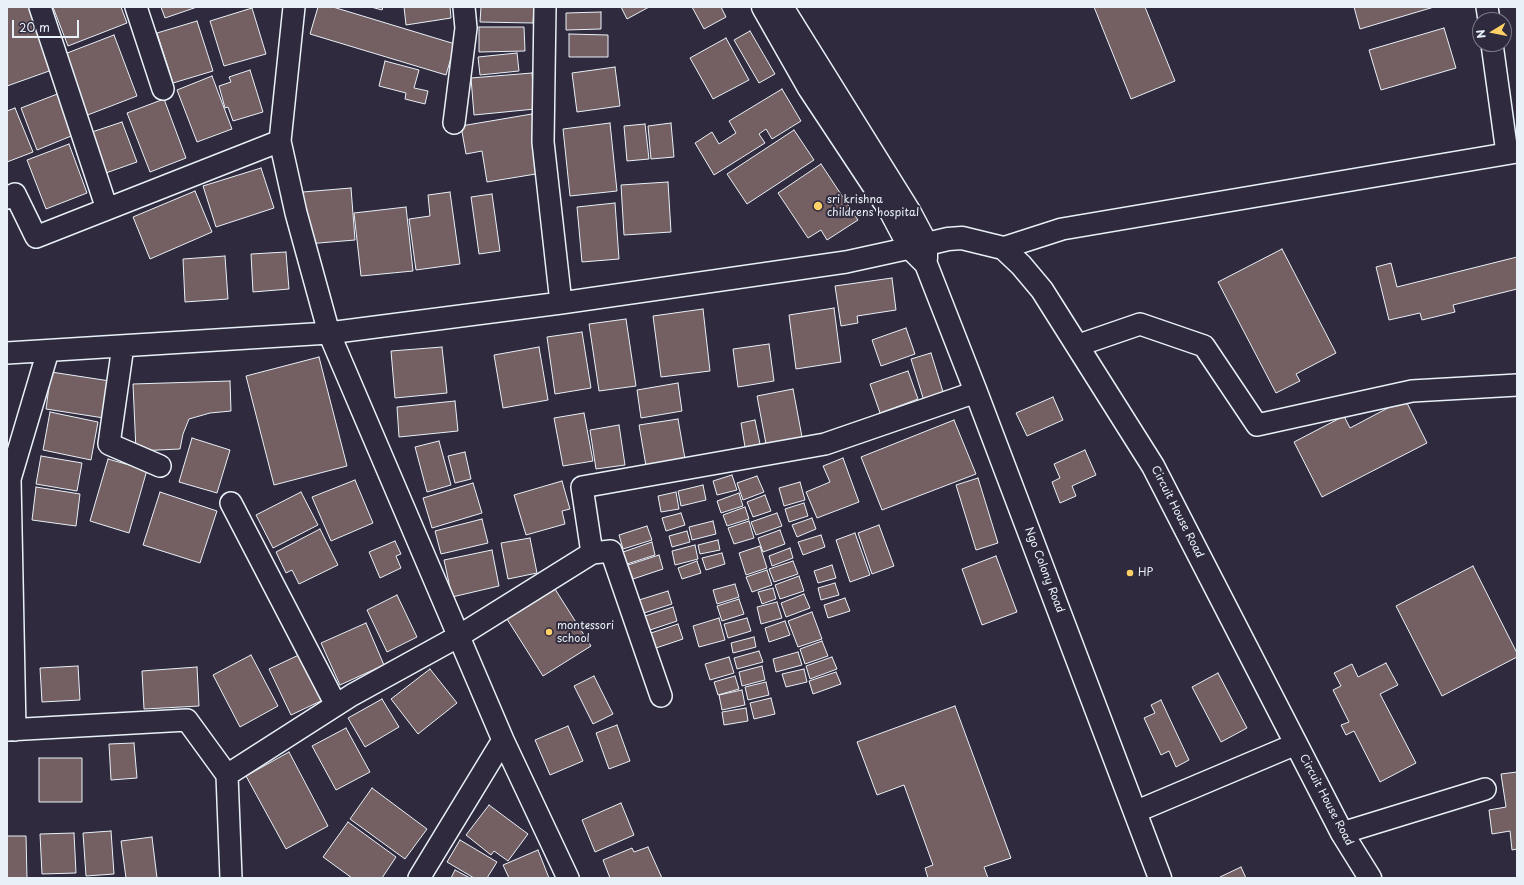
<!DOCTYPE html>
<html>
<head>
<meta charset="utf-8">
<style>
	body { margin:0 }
	#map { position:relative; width:1524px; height:885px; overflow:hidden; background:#2f2a3d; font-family:"Playpen Sans",sans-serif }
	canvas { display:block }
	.frame { position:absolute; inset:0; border:8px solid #e8f1f8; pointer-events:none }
	.north { position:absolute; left:1472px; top:12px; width:40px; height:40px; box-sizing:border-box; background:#2f2a3d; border:1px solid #797a88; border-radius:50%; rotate:260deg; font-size:11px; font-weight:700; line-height:16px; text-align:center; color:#e8f1f8 }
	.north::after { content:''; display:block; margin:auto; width:14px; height:18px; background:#ffd166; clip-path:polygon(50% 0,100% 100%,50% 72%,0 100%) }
	.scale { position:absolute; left:12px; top:20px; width:67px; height:18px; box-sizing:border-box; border:2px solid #e8f1f8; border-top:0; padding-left:5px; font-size:12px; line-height:14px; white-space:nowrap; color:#e8f1f8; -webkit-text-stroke:3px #2f2a3d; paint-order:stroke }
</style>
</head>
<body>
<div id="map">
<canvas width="1524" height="885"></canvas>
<div class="frame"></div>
<div class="north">N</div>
<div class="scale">20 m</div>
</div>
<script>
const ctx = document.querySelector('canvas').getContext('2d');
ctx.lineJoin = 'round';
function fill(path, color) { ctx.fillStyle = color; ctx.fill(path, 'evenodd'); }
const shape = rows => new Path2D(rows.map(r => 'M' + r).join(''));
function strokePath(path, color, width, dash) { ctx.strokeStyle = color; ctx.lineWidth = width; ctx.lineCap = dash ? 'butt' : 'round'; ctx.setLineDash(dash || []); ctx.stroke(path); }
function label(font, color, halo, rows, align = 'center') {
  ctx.font = font + ' "Playpen Sans",sans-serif'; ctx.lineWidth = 4; ctx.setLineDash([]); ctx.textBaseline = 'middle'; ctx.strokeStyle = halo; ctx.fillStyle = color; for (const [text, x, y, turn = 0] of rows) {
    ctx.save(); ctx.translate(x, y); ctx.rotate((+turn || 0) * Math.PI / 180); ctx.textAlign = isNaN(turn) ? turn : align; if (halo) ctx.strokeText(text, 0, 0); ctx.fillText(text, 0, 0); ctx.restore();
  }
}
const building = shape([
	[7,7,31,7,52,70,7,86,7,7],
	[53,7,121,7,127,23,68,46,53,7],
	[161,7,197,7,165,18,161,7],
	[318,7,333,7,455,44,446,75,310,34,318,7],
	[371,7,383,7,382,10,371,7],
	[404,7,450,7,451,18,406,25,404,7],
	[481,7,534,7,533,23,480,22,481,7],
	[621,7,649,7,627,19,621,7],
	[692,7,721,7,726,17,704,29,692,7],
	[1094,7,1145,7,1175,81,1131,99,1094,7],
	[1354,7,1434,7,1360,29,1354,7],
	[252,8,266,54,224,66,210,21,252,8],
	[601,12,601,29,566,30,566,13,601,12],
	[197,21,213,71,173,83,157,33,197,21],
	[479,27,524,27,525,51,479,52,479,27],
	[1444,28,1456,68,1381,90,1369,50,1444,28],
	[750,31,775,74,759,83,734,40,750,31],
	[569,34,608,35,608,57,569,57,569,34],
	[114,35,137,96,85,116,62,55,114,35],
	[726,38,749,80,713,99,690,58,726,38],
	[517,53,519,71,480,75,478,57,517,53],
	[385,61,419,70,414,88,428,91,425,104,405,99,406,93,379,86,385,61],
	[615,67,620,106,577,112,572,73,615,67],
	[250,70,263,112,233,121,228,107,225,108,219,86,231,82,229,77,250,70],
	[532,73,535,109,474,115,471,78,532,73],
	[212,76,232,129,197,142,177,90,212,76],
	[782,89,801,121,772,139,766,129,759,134,765,143,714,175,695,143,712,132,719,144,736,133,729,121,782,89],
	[60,93,76,134,37,150,21,108,60,93],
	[164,99,186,158,150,172,127,113,164,99],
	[15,108,33,152,7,162,7,111,15,108],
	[532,114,542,173,487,182,482,151,466,154,461,126,532,114],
	[122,122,137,162,103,174,89,133,122,122],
	[610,123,617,191,570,196,563,129,610,123],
	[671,123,674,157,651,159,648,126,671,123],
	[645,124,649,159,627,161,624,126,645,124],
	[794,130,814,160,747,204,727,174,794,130],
	[69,144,87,193,46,209,27,160,69,144],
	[821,164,858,220,827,240,821,230,808,238,778,193,821,164],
	[261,168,274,208,216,227,203,186,261,168],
	[668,182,671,232,624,235,621,185,668,182],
	[351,188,355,240,307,244,303,192,351,188],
	[195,191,212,232,150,259,133,217,195,191],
	[450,192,460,264,416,270,409,219,430,216,428,195,450,192],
	[492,194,500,251,479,254,471,197,492,194],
	[615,203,619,259,582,262,577,207,615,203],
	[406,207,413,271,361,276,354,213,406,207],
	[1282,249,1336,353,1296,374,1300,381,1276,393,1218,282,1282,249],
	[286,252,289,289,253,292,251,254,286,252],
	[225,256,228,299,185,302,183,259,225,256],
	[1517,257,1517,289,1453,305,1455,312,1422,320,1420,313,1389,320,1376,267,1391,263,1397,287,1517,257],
	[892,278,896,310,857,316,858,323,841,326,835,286,892,278],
	[834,308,841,362,796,369,789,315,834,308],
	[703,309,710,371,661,377,653,316,703,309],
	[626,319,636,386,599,391,589,324,626,319],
	[906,328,915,354,881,366,872,340,906,328],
	[582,332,591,388,555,394,547,337,582,332],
	[769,344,774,381,738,387,733,349,769,344],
	[442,347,447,393,395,398,391,351,442,347],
	[539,347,548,400,503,408,494,355,539,347],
	[931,353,944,395,924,401,911,359,931,353],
	[319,357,347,466,274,485,246,376,319,357],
	[908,371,918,399,880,413,870,384,908,371],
	[51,372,110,381,104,418,46,409,51,372],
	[230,381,231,411,210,413,189,419,183,434,180,449,136,451,133,384,230,381],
	[678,383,682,411,641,418,637,390,678,383],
	[793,389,802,437,766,444,757,396,793,389],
	[1053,397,1063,420,1027,436,1016,413,1053,397],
	[1405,399,1427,443,1322,497,1294,442,1344,416,1350,428,1405,399],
	[455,401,458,431,399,437,397,407,455,401],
	[50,412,98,422,91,460,43,450,50,412],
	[584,413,593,461,563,466,554,418,584,413],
	[678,419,685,459,646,466,639,425,678,419],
	[755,420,760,444,745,447,741,423,755,420],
	[954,420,976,474,882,510,861,457,954,420],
	[619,425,625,465,596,469,590,430,619,425],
	[192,438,230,450,217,493,179,482,192,438],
	[439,441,451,485,427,492,415,447,439,441],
	[1085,450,1096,475,1072,486,1076,496,1060,503,1052,482,1060,478,1054,464,1085,450],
	[465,452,471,479,455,483,448,456,465,452],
	[41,456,82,463,77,491,36,484,41,456],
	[843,458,859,502,817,518,806,492,830,482,823,466,843,458],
	[108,459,147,470,129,533,90,521,108,459],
	[732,475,737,490,717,495,713,481,732,475],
	[757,476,764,492,743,500,737,483,757,476],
	[978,478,998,543,976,550,956,485,978,478],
	[355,480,373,523,331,541,312,497,355,480],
	[562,481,570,509,562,511,565,524,526,535,514,495,562,481],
	[800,482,805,500,784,506,779,488,800,482],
	[473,483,482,513,432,528,423,498,473,483],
	[703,485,706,500,681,506,678,491,703,485],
	[36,487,80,494,76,526,32,520,36,487],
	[160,492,217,511,200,563,143,545,160,492],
	[301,492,318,525,273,548,256,515,301,492],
	[676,492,679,509,661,512,658,496,676,492],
	[739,493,743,506,721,513,717,501,739,493],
	[765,495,771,511,753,517,747,502,765,495],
	[804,503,808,516,789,522,785,509,804,503],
	[745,507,749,519,727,526,723,515,745,507],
	[681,513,685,525,666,531,662,518,681,513],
	[777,513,782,526,756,535,751,522,777,513],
	[812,518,816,529,797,537,792,525,812,518],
	[482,519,488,543,441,554,435,531,482,519],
	[713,521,716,534,692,540,689,527,713,521],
	[749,521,754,538,734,544,728,528,749,521],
	[879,525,894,566,872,574,858,533,879,525],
	[647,526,652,540,623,549,619,535,647,526],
	[320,529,338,565,299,584,292,570,286,573,276,552,320,529],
	[780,530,785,544,763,552,758,538,780,530],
	[687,531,690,542,672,547,669,536,687,531],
	[855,533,870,575,850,582,836,540,855,533],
	[821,535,825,547,803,555,798,542,821,535],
	[530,538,537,573,508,579,501,543,530,538],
	[718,540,720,550,700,554,698,545,718,540],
	[395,541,401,554,396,556,401,568,380,578,369,552,395,541],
	[652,542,655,555,627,564,623,552,652,542],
	[695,545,698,559,675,565,672,551,695,545],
	[760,546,767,568,746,575,739,553,760,546],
	[790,548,793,558,772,566,769,556,790,548],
	[492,550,499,586,452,597,444,560,492,550],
	[722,553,725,564,706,570,702,558,722,553],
	[659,555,663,569,633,579,628,565,659,555],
	[996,556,1017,612,982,625,962,569,996,556],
	[697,561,701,573,682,579,678,568,697,561],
	[793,561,798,574,774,582,769,569,793,561],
	[832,565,836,578,818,583,814,571,832,565],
	[1473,566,1517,653,1517,657,1442,696,1396,606,1473,566],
	[767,570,772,585,752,592,746,577,767,570],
	[799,576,804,591,780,599,775,585,799,576],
	[835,583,839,595,821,600,818,588,835,583],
	[735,584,739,597,717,604,713,590,735,584],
	[773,588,776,599,762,604,758,592,773,588],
	[555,589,591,646,543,676,507,619,555,589],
	[668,591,672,604,644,613,639,600,668,591],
	[804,594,810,608,786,617,781,603,804,594],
	[397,595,417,637,387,652,367,610,397,595],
	[845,598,850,611,828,618,824,605,845,598],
	[739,599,744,614,722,621,717,606,739,599],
	[777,602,782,618,761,624,757,607,777,602],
	[673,607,677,621,647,631,642,617,673,607],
	[812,612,822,639,798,647,788,621,812,612],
	[719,618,725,640,699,647,693,626,719,618],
	[747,618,751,631,728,638,724,624,747,618],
	[785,621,790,635,769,642,765,628,785,621],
	[366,623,384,665,340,685,321,643,366,623],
	[678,624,683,639,653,649,648,634,678,624],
	[754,637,756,647,733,653,731,643,754,637],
	[822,641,828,656,805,664,800,649,822,641],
	[759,651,763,662,737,669,734,658,759,651],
	[798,652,802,665,776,672,773,659,798,652],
	[303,653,325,699,291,715,269,669,303,653],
	[251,655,278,706,240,727,213,675,251,655],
	[729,657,734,673,710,680,705,664,729,657],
	[832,657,837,669,810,679,806,666,832,657],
	[1386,663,1398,685,1380,694,1416,763,1380,782,1354,731,1346,735,1341,725,1349,722,1333,690,1341,686,1334,673,1352,664,1358,677,1386,663],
	[78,666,80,700,42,702,40,668,78,666],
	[762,666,765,680,742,686,739,672,762,666],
	[197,667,199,706,144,709,142,671,197,667],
	[430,669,457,703,418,734,391,699,430,669],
	[804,669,807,682,786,687,782,674,804,669],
	[836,672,841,684,813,694,809,681,836,672],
	[1218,673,1247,728,1221,742,1192,687,1218,673],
	[594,676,613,714,593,724,574,686,594,676],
	[735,676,739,689,718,695,714,682,735,676],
	[766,682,769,695,748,700,745,687,766,682],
	[742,690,745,705,722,710,719,695,742,690],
	[771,698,775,714,754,719,750,703,771,698],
	[382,699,399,727,365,747,348,718,382,699],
	[1161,700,1189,760,1176,767,1169,751,1161,755,1144,718,1155,713,1151,705,1161,700],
	[955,706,1011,858,984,867,988,878,928,878,925,868,933,865,904,785,877,795,857,742,955,706],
	[746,708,748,721,724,725,722,712,746,708],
	[617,725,630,761,609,769,596,733,617,725],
	[568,726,583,761,550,775,535,740,568,726],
	[346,728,370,772,336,790,312,746,346,728],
	[134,743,137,778,111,780,109,744,134,743],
	[289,752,328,826,286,849,246,776,289,752],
	[39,758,82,758,82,802,39,802,39,758],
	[1517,772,1517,849,1512,850,1510,831,1492,834,1489,810,1506,807,1501,774,1517,772],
	[372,788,427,829,405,859,350,819,372,788],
	[621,803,634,835,595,852,582,820,621,803],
	[489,805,528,834,508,861,494,851,491,855,466,835,489,805],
	[348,822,396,857,382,878,352,878,323,857,348,822],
	[111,831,114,874,86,876,83,833,111,831],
	[74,833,76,873,42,874,40,834,74,833],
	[7,836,26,836,27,878,7,878,7,836],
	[152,837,157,878,126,878,121,841,152,837],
	[460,840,497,862,487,878,474,878,447,862,460,840],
	[648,847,662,878,610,878,603,860,632,848,634,852,648,847],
	[538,850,549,878,509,878,503,865,538,850],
	[1241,867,1246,878,1221,878,1220,877,1241,867],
	[455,870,470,878,451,878,455,870]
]);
fill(building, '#745f62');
strokePath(building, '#e8f1f8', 1);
const street = shape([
	[40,7,107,209],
	[136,7,163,89],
	[294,7,280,141,296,213,329,333,503,740,568,878],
	[545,7,543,142,561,303],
	[1487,7,1489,20],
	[1492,44,1507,153],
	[454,123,466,28,464,7],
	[7,198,15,194,36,237,280,141],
	[1003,248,1062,229,1517,152],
	[1079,345,1140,324,1204,346,1257,425,1412,391,1517,385],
	[123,346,109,444,160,466],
	[7,353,329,333,561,303,846,262,910,248],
	[231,503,336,705],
	[592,553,582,487,825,444,976,392],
	[7,730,187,720,227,775,231,878],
	[15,730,10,479,48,351],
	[227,775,352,695,459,636,592,553,611,551,661,696],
	[1135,812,1296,744],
	[1342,833,1485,789],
	[419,878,503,740]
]);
const secondary = shape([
	[763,7,809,88,891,212,910,248,926,264,976,392,1160,878],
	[782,7,909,211,926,243,926,258],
	[910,248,948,239,962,238,1003,248,1021,265,1042,290,1153,466,1342,833,1370,878]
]);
strokePath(street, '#e8f1f8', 24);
strokePath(secondary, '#e8f1f8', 25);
strokePath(street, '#2f2a3d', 21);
strokePath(secondary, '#2f2a3d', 22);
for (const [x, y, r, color] of [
	[818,206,5,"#ffd166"],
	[1130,573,4,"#ffd166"],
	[549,632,4,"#ffd166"]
]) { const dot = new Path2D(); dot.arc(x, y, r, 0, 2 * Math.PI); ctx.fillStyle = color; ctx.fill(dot); strokePath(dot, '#2f2a3d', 1.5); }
label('11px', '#e8f1f8', '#2f2a3d', [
	["sri krishna",827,200],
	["childrens hospital",827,213],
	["HP",1138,573],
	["montessori",557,626],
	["school",557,639]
], 'left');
label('11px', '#e8f1f8', '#2f2a3d', [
	["Circuit House Road",1177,512,63],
	["Ngo Colony Road",1044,570,69],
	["Circuit House Road",1326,800,62]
]);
</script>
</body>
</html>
